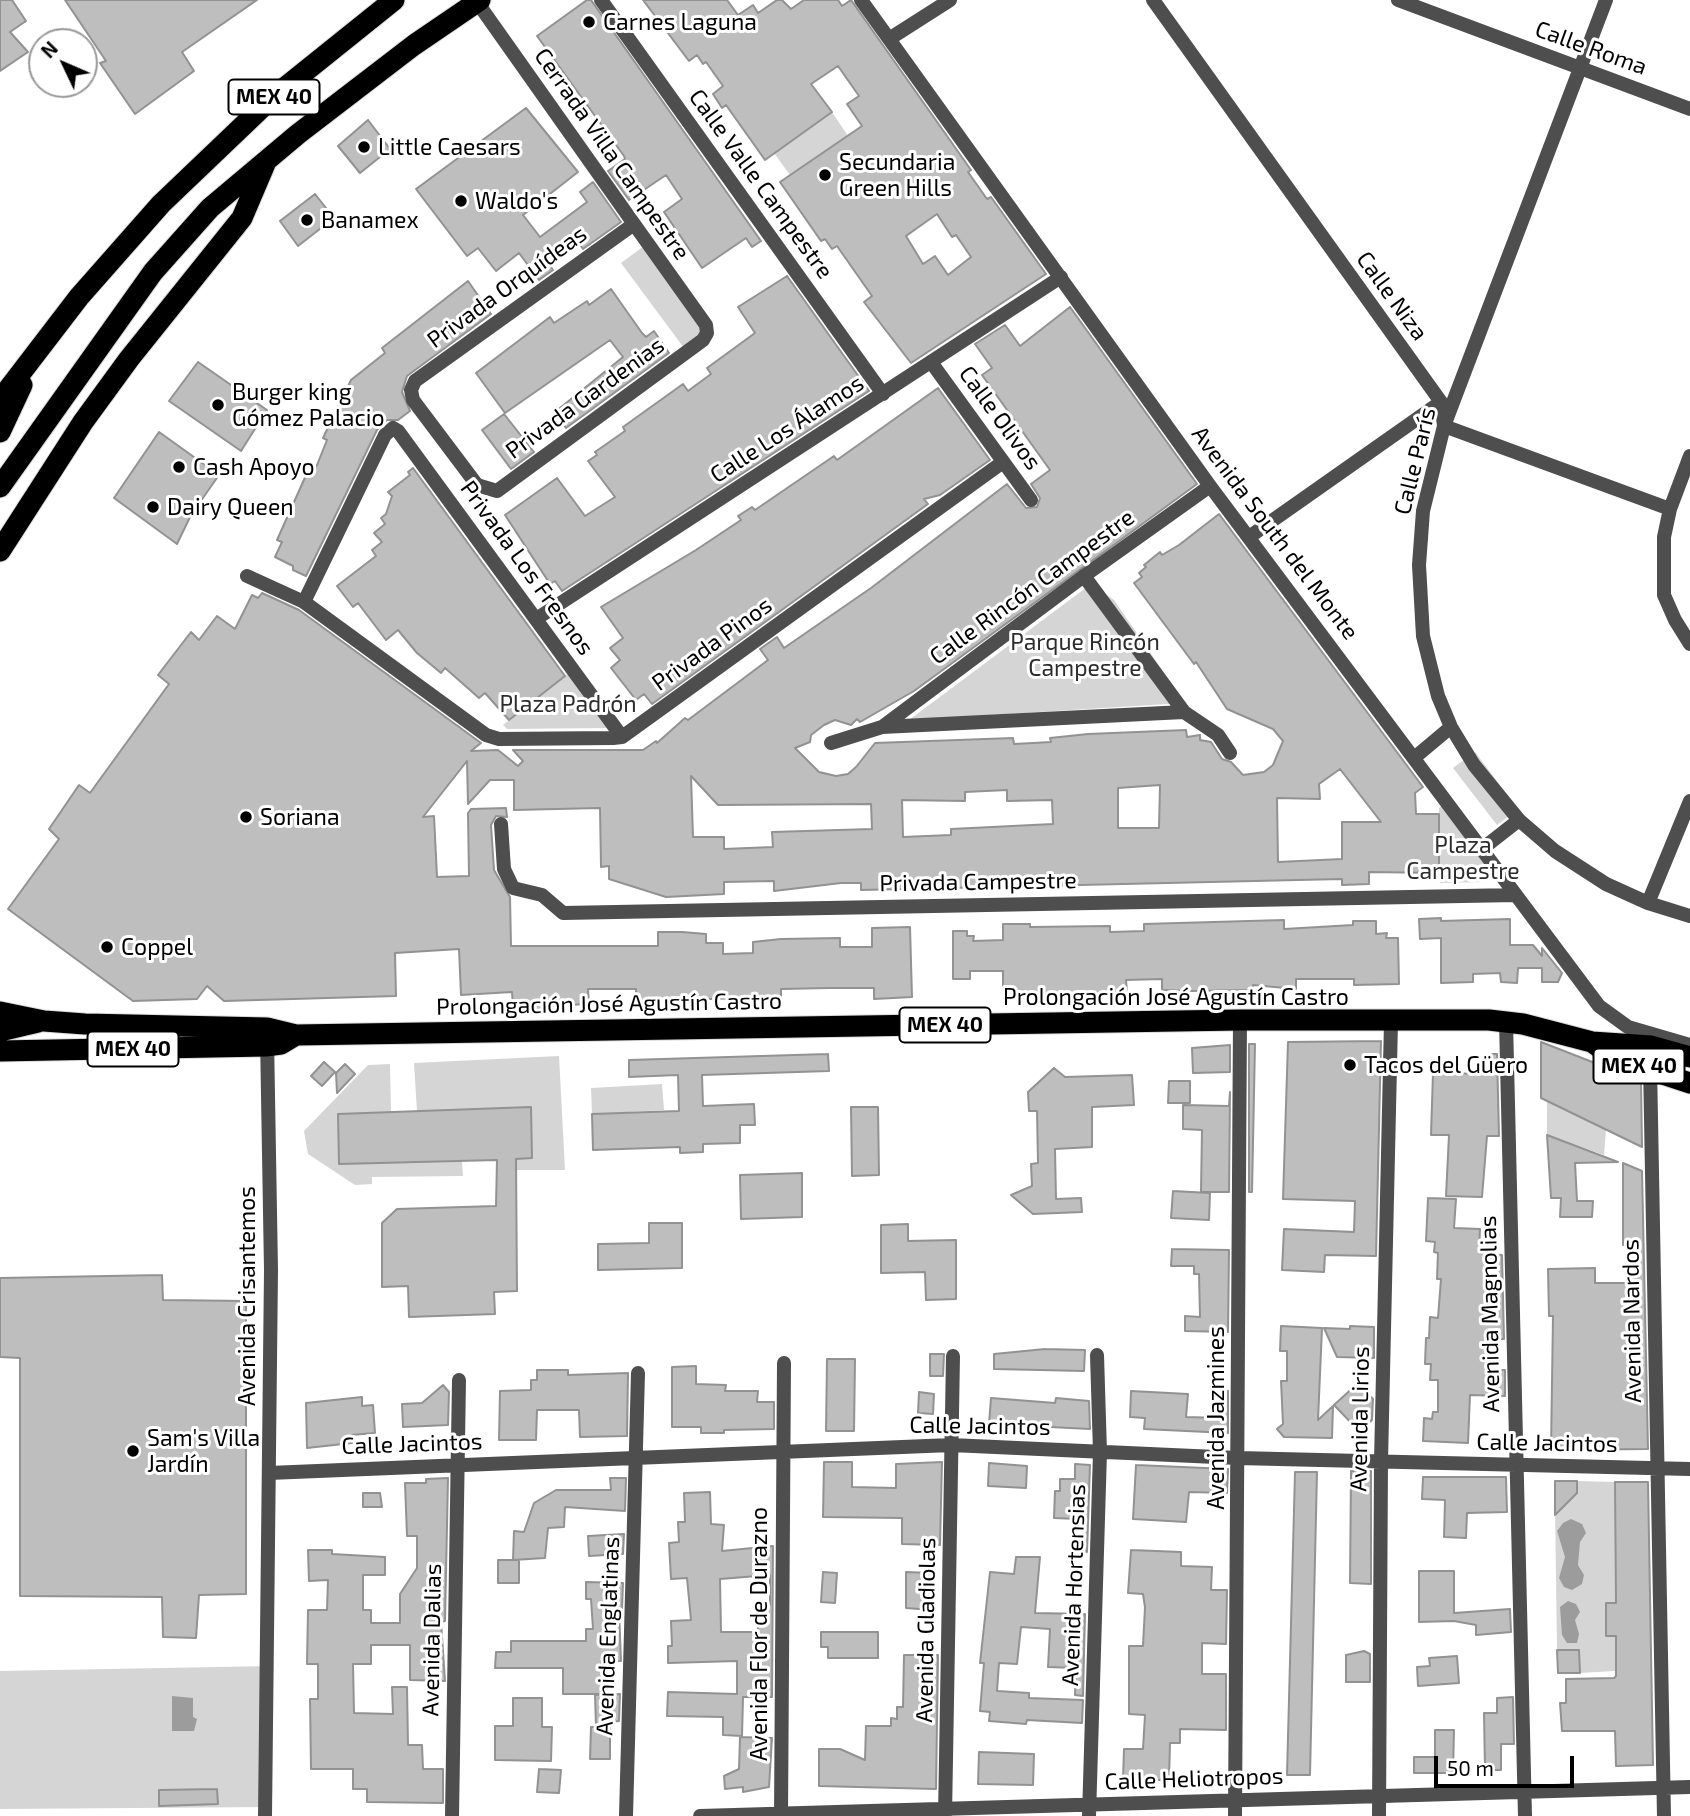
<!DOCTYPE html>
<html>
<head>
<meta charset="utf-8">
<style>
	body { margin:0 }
	#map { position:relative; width:1690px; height:1816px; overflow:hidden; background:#fff; font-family:"Exo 2",sans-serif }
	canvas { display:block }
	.north { position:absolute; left:28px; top:28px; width:70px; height:70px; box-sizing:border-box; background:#fff; border:2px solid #999; border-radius:50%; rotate:314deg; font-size:19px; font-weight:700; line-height:28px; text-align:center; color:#000 }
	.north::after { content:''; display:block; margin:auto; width:24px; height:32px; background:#000; clip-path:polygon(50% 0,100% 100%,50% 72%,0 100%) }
	.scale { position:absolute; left:1434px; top:1756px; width:140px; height:32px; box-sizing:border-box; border:4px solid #000; border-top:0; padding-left:9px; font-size:21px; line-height:24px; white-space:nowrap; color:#000; -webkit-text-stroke:5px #fff; paint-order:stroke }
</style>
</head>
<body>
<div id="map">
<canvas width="1690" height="1816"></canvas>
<div class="north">N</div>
<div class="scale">50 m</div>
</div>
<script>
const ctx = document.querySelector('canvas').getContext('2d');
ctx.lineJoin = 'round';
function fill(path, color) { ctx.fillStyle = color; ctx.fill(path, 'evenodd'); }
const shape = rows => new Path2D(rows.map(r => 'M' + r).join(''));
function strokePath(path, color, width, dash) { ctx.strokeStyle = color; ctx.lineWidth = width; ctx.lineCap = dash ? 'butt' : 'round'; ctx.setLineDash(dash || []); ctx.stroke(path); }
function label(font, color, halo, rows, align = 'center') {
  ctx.font = font + ' "Exo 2",sans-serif'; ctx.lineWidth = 6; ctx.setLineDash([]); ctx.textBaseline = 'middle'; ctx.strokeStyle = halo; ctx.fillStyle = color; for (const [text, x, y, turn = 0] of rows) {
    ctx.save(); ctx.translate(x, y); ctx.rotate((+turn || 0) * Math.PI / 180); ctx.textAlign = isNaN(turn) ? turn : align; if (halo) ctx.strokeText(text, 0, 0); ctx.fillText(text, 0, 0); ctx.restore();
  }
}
fill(shape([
	[832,112,848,136,790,175,774,153],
	[644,246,709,326,684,348,621,263],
	[1091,584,1114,600,1185,703,909,720],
	[574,669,610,728,507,729,503,725],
	[1475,752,1518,809,1497,825,1453,768],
	[1448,801,1494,873,1486,882,1440,883,1439,808],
	[559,1056,565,1170,506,1170,505,1159,532,1158,530,1107,417,1111,414,1063],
	[390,1064,391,1112,338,1114,339,1164,462,1161,463,1176,372,1177,372,1184,355,1185,308,1154,304,1131,368,1065],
	[662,1084,664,1110,592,1114,591,1088],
	[1547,1101,1606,1130,1604,1155,1547,1135],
	[1577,1481,1615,1482,1617,1603,1606,1604,1606,1636,1616,1636,1632,1670,1580,1673,1579,1650,1557,1650,1555,1506,1564,1506,1577,1493],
	[271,1666,272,1807,0,1809,0,1671]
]), '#d5d5d5');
fill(shape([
	[1571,1519,1582,1524,1586,1533,1580,1542,1578,1565,1584,1575,1582,1584,1572,1590,1564,1587,1559,1578,1565,1557,1557,1531,1563,1523],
	[1568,1601,1576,1604,1580,1612,1575,1620,1579,1634,1577,1643,1567,1643,1562,1635,1560,1607],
	[172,1696,193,1698,193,1717,197,1719,194,1731,172,1731]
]), '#9c9c9c');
const building = shape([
	[0,0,12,0,26,21,10,32,28,52,0,71,0,0],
	[65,0,257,0,182,52,194,71,135,114,100,63,106,61,65,0],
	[587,0,591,0,761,241,752,247,746,238,702,268,664,212,682,199,666,175,629,200,608,171,625,159,624,156,537,36,587,0],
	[643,0,727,0,738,15,753,5,758,13,777,0,782,0,791,9,804,0,838,0,842,6,851,0,971,170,968,172,987,199,991,197,1046,274,911,363,864,302,872,296,837,246,832,249,825,239,821,241,780,182,862,126,847,104,859,96,838,66,811,84,832,112,765,160,726,105,722,108,713,94,723,86,706,62,703,64,697,55,689,61,643,0],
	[937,214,952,237,956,235,971,257,948,275,935,256,923,264,906,236,937,214],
	[526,108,578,172,523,215,540,237,587,202,580,192,593,182,621,222,583,249,572,234,544,257,553,270,539,280,519,253,496,271,478,248,467,256,416,189,526,108],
	[368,120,390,149,360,173,338,146,368,120],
	[315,194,334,218,298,246,280,221,315,194],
	[787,276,869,391,562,591,555,581,550,584,505,515,557,478,585,516,615,497,588,461,597,455,595,452,625,431,623,427,683,384,688,391,711,374,707,368,755,333,738,307,787,276],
	[468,281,491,314,407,376,402,392,410,411,398,420,387,420,377,430,306,576,293,570,293,566,275,557,282,542,277,540,307,473,313,475,327,440,323,438,351,380,385,353,382,348,468,281],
	[611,289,642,333,646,337,654,331,669,353,566,428,555,412,623,357,610,340,505,413,476,373,550,317,554,323,587,301,589,305,611,289],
	[1070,307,1197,484,914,691,860,722,857,719,851,725,835,720,824,725,811,735,810,742,795,748,819,772,836,776,848,774,856,767,875,743,1013,738,1014,744,1033,743,1051,742,1050,738,1088,734,1186,730,1187,737,1200,735,1200,740,1211,742,1222,759,1231,762,1243,775,1264,772,1273,765,1283,741,1273,729,1227,709,1196,662,1194,664,1134,583,1142,577,1139,573,1146,567,1144,565,1160,552,1162,555,1179,545,1219,514,1423,787,1415,793,1416,814,1439,814,1439,873,1369,872,1369,884,1342,885,1342,879,861,890,861,883,841,883,774,891,774,881,724,882,724,894,666,897,609,879,609,866,601,867,600,808,514,810,514,780,490,780,468,804,467,761,423,817,434,816,437,877,469,876,468,813,471,809,506,808,507,817,496,816,491,825,494,870,510,897,511,946,658,946,658,932,682,932,706,934,706,943,723,943,723,954,753,953,753,942,781,939,840,938,840,947,872,947,872,928,910,927,912,997,874,999,874,988,829,988,781,989,781,997,636,1001,636,989,588,989,589,1004,545,1006,545,1009,526,1010,526,1006,513,1007,512,992,461,995,459,949,395,953,396,996,224,1001,207,986,197,999,133,1001,8,909,59,839,49,829,79,785,90,793,169,684,158,675,191,632,199,640,217,616,235,629,252,595,258,598,262,593,299,610,481,743,471,751,498,750,518,766,523,761,513,750,643,750,656,741,657,743,685,718,688,720,768,660,760,649,777,637,784,648,871,588,1007,484,1026,508,1037,507,1040,498,1031,484,1050,470,982,375,992,368,975,344,1005,325,1020,346,1070,307],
	[1340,769,1381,822,1342,822,1342,859,1278,862,1277,798,1320,799,1319,784,1340,769],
	[691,776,718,805,871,804,872,829,772,832,773,847,724,849,724,837,693,837,691,776],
	[1160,785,1159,828,1118,828,1118,788,1160,785],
	[1007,790,1007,801,1052,800,1053,824,951,829,951,835,903,837,902,800,965,801,965,792,1007,790],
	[198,362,267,410,241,451,169,401,198,362],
	[938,388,990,460,940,495,924,499,928,504,652,704,644,694,636,700,611,668,620,660,610,648,623,638,601,607,696,550,741,520,738,516,752,507,755,510,834,456,837,460,938,388],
	[504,414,534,452,511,469,482,430,504,414],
	[159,432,219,475,191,515,177,544,114,498,159,432],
	[413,468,565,676,509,720,485,693,479,698,445,668,441,673,417,653,398,630,386,640,358,603,353,607,337,586,376,556,372,550,382,542,374,533,385,524,381,518,386,514,392,496,388,492,410,475,408,472,413,468],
	[1441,918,1441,921,1510,919,1510,945,1533,945,1542,956,1542,948,1562,973,1558,982,1542,982,1542,968,1518,968,1517,983,1501,982,1500,973,1473,974,1473,982,1441,983,1441,938,1420,939,1419,919,1441,918],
	[1284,920,1284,929,1353,925,1353,921,1376,921,1376,934,1387,933,1386,938,1398,938,1399,984,1354,985,1354,979,1296,979,1296,989,1253,985,1253,990,1192,991,1162,990,1162,979,1126,980,1127,992,1030,994,1029,998,1003,998,1003,971,970,971,970,979,953,979,953,931,967,931,967,936,974,936,973,941,1003,940,1003,924,1030,924,1030,927,1110,926,1110,932,1144,931,1144,924,1284,920],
	[1381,1041,1376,1256,1325,1255,1324,1272,1282,1270,1284,1229,1354,1232,1355,1201,1283,1199,1288,1042,1381,1041],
	[1541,1042,1641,1081,1642,1147,1541,1098,1541,1042],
	[1249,1044,1255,1044,1252,1192,1249,1192,1249,1044],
	[1230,1045,1230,1072,1193,1073,1192,1048,1230,1045],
	[828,1054,829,1071,702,1075,703,1106,754,1104,755,1125,740,1125,740,1143,703,1144,703,1152,680,1153,680,1147,593,1150,592,1114,679,1111,678,1075,629,1077,629,1060,828,1054],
	[1492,1054,1497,1054,1499,1136,1487,1136,1482,1197,1446,1196,1449,1135,1431,1135,1433,1073,1491,1074,1492,1054],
	[324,1062,335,1072,322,1086,311,1076,324,1062],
	[345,1064,355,1074,337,1093,336,1073,345,1064],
	[1054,1068,1065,1077,1132,1075,1134,1105,1092,1107,1092,1147,1055,1149,1056,1199,1081,1198,1082,1212,1033,1214,1011,1195,1032,1186,1031,1164,1038,1163,1037,1111,1029,1111,1028,1092,1054,1068],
	[1169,1081,1190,1081,1190,1103,1168,1103,1169,1081],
	[1230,1092,1229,1192,1201,1192,1202,1130,1183,1129,1183,1105,1229,1106,1230,1092],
	[531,1107,532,1158,516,1159,517,1291,494,1292,495,1314,409,1317,408,1286,382,1287,382,1223,397,1209,496,1206,497,1160,339,1164,338,1114,531,1107],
	[851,1107,878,1107,879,1175,852,1176,851,1107],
	[1547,1135,1618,1162,1575,1163,1577,1201,1593,1201,1592,1217,1560,1217,1561,1198,1551,1198,1547,1135],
	[1623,1163,1642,1171,1648,1449,1551,1450,1553,1316,1549,1316,1548,1269,1595,1268,1595,1283,1628,1283,1627,1245,1623,1245,1623,1163],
	[802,1173,802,1217,741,1219,740,1175,802,1173],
	[1173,1191,1210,1193,1209,1220,1171,1218,1173,1191],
	[1428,1198,1456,1199,1454,1228,1480,1229,1479,1253,1502,1255,1504,1339,1494,1339,1494,1370,1505,1370,1505,1396,1470,1395,1468,1443,1423,1441,1424,1418,1432,1419,1433,1412,1438,1412,1438,1380,1430,1380,1431,1364,1425,1364,1426,1338,1429,1338,1430,1317,1438,1318,1441,1279,1437,1279,1438,1253,1434,1252,1435,1242,1426,1241,1428,1198],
	[649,1223,682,1223,682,1268,598,1270,598,1244,649,1243,649,1223],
	[908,1224,908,1241,956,1240,956,1299,926,1300,925,1272,881,1273,881,1225,908,1224],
	[1172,1249,1229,1250,1228,1332,1185,1331,1185,1316,1200,1317,1199,1274,1194,1274,1194,1266,1171,1266,1172,1249],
	[162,1275,163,1300,246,1301,246,1594,199,1595,196,1638,163,1637,162,1597,20,1596,20,1358,0,1357,0,1278,162,1275],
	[1281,1326,1322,1328,1318,1420,1333,1406,1332,1438,1284,1437,1277,1429,1283,1424,1281,1381,1287,1381,1287,1351,1280,1351,1281,1326],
	[1350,1326,1374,1327,1374,1358,1337,1357,1324,1328,1350,1329,1350,1326],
	[1045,1349,1085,1350,1084,1371,994,1369,994,1354,1045,1349],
	[930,1354,944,1354,943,1376,930,1376,930,1354],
	[827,1359,855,1359,854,1431,826,1431,827,1359],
	[696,1366,696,1384,726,1385,725,1391,758,1391,757,1402,774,1402,774,1429,724,1430,724,1433,701,1433,701,1427,672,1427,672,1367,696,1366],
	[537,1370,568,1370,568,1375,628,1373,627,1436,580,1437,579,1410,537,1410,536,1440,499,1440,500,1391,531,1390,531,1380,537,1380,537,1370],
	[1358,1383,1373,1399,1372,1420,1360,1432,1334,1405,1358,1383],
	[443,1385,449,1392,448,1425,403,1427,402,1404,422,1403,443,1385],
	[1131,1391,1188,1394,1186,1417,1221,1418,1221,1391,1228,1391,1228,1433,1144,1429,1145,1418,1130,1417,1131,1391],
	[919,1392,934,1394,933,1414,918,1413,919,1392],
	[362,1397,362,1406,373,1405,375,1433,351,1435,352,1443,307,1448,306,1403,362,1397],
	[991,1398,1055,1403,1056,1398,1089,1401,1090,1429,989,1424,991,1398],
	[824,1462,852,1462,852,1487,896,1488,896,1464,942,1462,940,1545,902,1544,902,1518,823,1517,824,1462],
	[989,1463,1027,1466,1026,1488,988,1486,989,1463],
	[1075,1464,1090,1465,1087,1552,1076,1551,1078,1519,1054,1518,1055,1491,1060,1491,1060,1479,1075,1479,1075,1464],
	[1136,1465,1228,1469,1227,1493,1189,1492,1186,1522,1133,1519,1136,1465],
	[1351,1471,1371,1471,1371,1584,1350,1583,1351,1471],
	[1295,1472,1317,1472,1310,1775,1287,1775,1295,1472],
	[1423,1477,1506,1477,1507,1512,1467,1513,1466,1538,1444,1537,1445,1500,1422,1499,1423,1477],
	[448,1478,445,1621,441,1622,445,1681,410,1680,410,1645,371,1645,371,1664,353,1664,354,1713,393,1714,392,1687,407,1687,408,1745,422,1745,423,1769,443,1769,443,1803,367,1802,367,1789,353,1789,353,1769,311,1769,310,1699,318,1699,318,1664,307,1664,308,1610,327,1610,328,1580,309,1581,308,1550,332,1550,332,1554,385,1557,385,1575,363,1575,363,1610,371,1610,371,1623,400,1623,400,1594,417,1568,417,1536,407,1536,405,1483,426,1483,426,1479,448,1478],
	[610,1478,626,1478,625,1511,565,1507,564,1527,548,1528,545,1558,513,1560,514,1531,524,1532,534,1503,556,1490,611,1490,610,1478],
	[1555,1481,1577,1481,1577,1493,1555,1515,1555,1481],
	[1615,1482,1648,1482,1653,1765,1616,1766,1615,1731,1562,1731,1560,1703,1566,1703,1566,1679,1614,1678,1616,1676,1616,1636,1606,1636,1606,1603,1616,1603,1615,1482],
	[710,1492,711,1524,724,1525,722,1551,773,1546,772,1697,743,1697,742,1736,723,1735,723,1717,667,1716,668,1692,737,1694,737,1661,668,1663,668,1646,672,1646,671,1621,691,1620,687,1578,671,1579,669,1543,679,1542,678,1522,685,1522,684,1493,710,1492],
	[770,1575,770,1605,758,1605,758,1632,721,1632,720,1579,770,1575],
	[363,1493,380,1493,382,1507,363,1507,363,1493],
	[624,1534,623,1554,589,1556,588,1536,624,1534],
	[1131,1550,1181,1552,1181,1566,1212,1567,1211,1590,1227,1590,1226,1644,1202,1643,1202,1674,1226,1674,1226,1730,1180,1729,1180,1743,1170,1743,1169,1780,1123,1780,1124,1749,1143,1749,1145,1715,1129,1714,1129,1646,1143,1646,1145,1607,1143,1594,1128,1593,1131,1550],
	[1016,1557,1040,1557,1035,1613,1085,1614,1083,1696,1075,1695,1076,1668,1048,1667,1050,1629,1021,1627,1017,1664,999,1663,997,1691,1029,1693,1029,1698,1083,1700,1082,1723,1027,1720,1026,1724,989,1721,990,1712,980,1711,984,1663,980,1663,990,1572,1014,1574,1016,1557],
	[498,1560,519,1560,519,1583,498,1583,498,1560],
	[1419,1571,1454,1571,1454,1613,1510,1609,1511,1632,1476,1635,1476,1625,1454,1621,1419,1622,1419,1571],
	[823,1572,837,1573,835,1603,821,1602,823,1572],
	[906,1572,932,1573,932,1610,906,1608,906,1572],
	[586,1582,623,1583,622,1609,619,1609,621,1661,601,1661,602,1694,563,1694,563,1668,495,1668,496,1652,511,1652,511,1641,586,1641,586,1629,593,1629,591,1599,586,1599,586,1582],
	[821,1632,878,1632,878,1658,828,1658,828,1647,821,1647,821,1632],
	[1557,1650,1579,1650,1580,1673,1558,1673,1557,1650],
	[1364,1651,1370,1654,1370,1682,1346,1682,1346,1655,1364,1651],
	[904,1655,938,1655,936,1789,819,1786,819,1749,840,1749,865,1760,866,1726,891,1726,891,1718,897,1719,897,1707,903,1707,904,1655],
	[1457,1656,1459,1683,1418,1686,1417,1667,1430,1666,1429,1658,1457,1656],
	[620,1694,619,1721,610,1722,610,1759,590,1759,591,1727,596,1727,595,1695,620,1694],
	[1513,1697,1514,1744,1501,1744,1501,1770,1485,1770,1484,1713,1497,1713,1497,1698,1513,1697],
	[513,1698,542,1698,542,1727,552,1727,551,1761,495,1760,495,1726,513,1726,513,1698],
	[1435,1730,1454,1730,1453,1773,1414,1773,1414,1757,1435,1757,1435,1730],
	[740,1737,772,1738,769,1787,743,1792,743,1787,725,1789,724,1776,739,1769,740,1737],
	[979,1752,1034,1754,1033,1785,978,1784,979,1752],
	[539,1769,561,1770,559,1793,537,1792,539,1769],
	[217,1789,218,1804,159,1806,159,1790,217,1789]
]);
fill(building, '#bebebe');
strokePath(building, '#929292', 2);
const highway = shape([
	[0,400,79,297,161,204,272,98,394,0],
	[0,432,22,385],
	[0,487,153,272,210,208,298,134,414,45,480,0],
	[0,551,83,422,129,359,242,218,265,164],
	[0,1012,44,1021,85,1024,267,1028,296,1035,1240,1020,1489,1020,1523,1024,1592,1042,1651,1046,1690,1057],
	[0,1031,38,1022],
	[1592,1042,1614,1058,1690,1083],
	[0,1051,266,1046,281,1044,296,1035]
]);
strokePath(highway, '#dbdbdb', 23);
strokePath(shape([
	[601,0,883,394],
	[861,0,1210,486,1599,1006,1628,1027,1690,1045],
	[1153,0,1441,402,1444,426,1670,509],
	[1398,0,1690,109],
	[1606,0,1444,426,1423,511,1419,565,1423,636,1438,696,1451,727,1474,765,1519,820,1555,851,1606,884,1648,903,1690,916],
	[477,2,634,224,706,325,707,333,703,340,497,491,477,485,413,400,411,390,415,381,634,224],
	[889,39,950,0],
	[931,362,1031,500],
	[1690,456,1670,509,1664,537,1664,595,1675,620,1690,644],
	[1249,537,1441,402],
	[247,576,304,602,486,735,499,739,613,738,622,737,1003,462],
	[1084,576,1184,712,1218,735,1230,753],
	[304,602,385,435,393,428,398,431,622,737],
	[536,619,1061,277],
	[882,727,1084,576,1210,486],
	[831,743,882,727,1184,712],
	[1414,758,1451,727],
	[501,824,504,869,513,888,542,895,563,913,1516,895],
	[1482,849,1519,820],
	[1648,903,1690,801],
	[1506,1021,1525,1816],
	[1650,1065,1664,1816],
	[269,1473,951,1445,1238,1458,1690,1469],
	[265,1816,271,1270,267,1037],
	[452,1816,459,1380],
	[626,1816,638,1373],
	[700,1816,1690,1787],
	[781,1816,784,1363],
	[945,1816,953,1356],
	[1089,1816,1100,1452,1097,1355],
	[1235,1816,1240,1020],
	[1379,1816,1381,1461,1391,1022]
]), '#4e4e4e', 14);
strokePath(highway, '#000', 21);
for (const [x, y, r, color] of [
	[589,22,7,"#000"],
	[364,147,7,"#000"],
	[825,175,7,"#000"],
	[461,201,7,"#000"],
	[307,220,7,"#000"],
	[218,405,7,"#000"],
	[179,467,7,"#000"],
	[153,507,7,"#000"],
	[246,817,7,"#000"],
	[107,947,7,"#000"],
	[1350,1065,7,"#000"],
	[133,1451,7,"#000"]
]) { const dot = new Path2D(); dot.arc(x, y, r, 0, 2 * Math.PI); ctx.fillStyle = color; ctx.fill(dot); strokePath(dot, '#fff', 2.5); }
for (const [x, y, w] of [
	[274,97,91],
	[945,1025,91],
	[133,1049,91],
	[1639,1066,91]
]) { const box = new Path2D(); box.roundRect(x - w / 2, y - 17.5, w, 35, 5); ctx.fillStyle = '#fff'; ctx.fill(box); strokePath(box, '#000', 2); }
label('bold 21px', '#000', null, [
	["MEX 40",274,97],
	["MEX 40",945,1025],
	["MEX 40",133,1049],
	["MEX 40",1639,1066]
]);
label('23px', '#000', '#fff', [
	["Carnes Laguna",603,22],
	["Little Caesars",378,147],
	["Secundaria",839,162],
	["Green Hills",839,188],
	["Waldo's",475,201],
	["Banamex",321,220],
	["Burger king",232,392],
	["Gómez Palacio",232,418],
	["Cash Apoyo",193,467],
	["Dairy Queen",167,507],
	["Soriana",260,817],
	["Coppel",121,947],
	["Tacos del Güero",1364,1065],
	["Sam's Villa",147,1438],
	["Jardín",147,1464]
], 'left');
label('23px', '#000', '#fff', [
	["Calle Roma",1591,48,20],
	["Cerrada Villa Campestre",612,154,55],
	["Calle Valle Campestre",761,184,54],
	["Privada Orquídeas",507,287,-36],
	["Calle Niza",1392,296,54],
	["Privada Gardenias",585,398,-36],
	["Calle Olivos",1000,418,54],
	["Calle Los Álamos",787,429,-33],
	["Calle París",1415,461,-76],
	["Avenida South del Monte",1275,533,53],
	["Privada Los Fresnos",527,568,54],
	["Calle Rincón Campestre",1032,587,-36],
	["Privada Pinos",712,644,-36],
	["Privada Campestre",978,882,-1],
	["Prolongación José Agustín Castro",1176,997],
	["Prolongación José Agustín Castro",609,1004,-1],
	["Avenida Crisantemos",247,1296,-90],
	["Avenida Magnolias",1490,1314,-91],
	["Avenida Nardos",1632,1321,-91],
	["Avenida Jazmines",1216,1418,-90],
	["Avenida Lirios",1360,1419,-89],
	["Calle Jacintos",980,1426,1],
	["Calle Jacintos",1547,1443,1],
	["Calle Jacintos",412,1444,-2],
	["Avenida Hortensias",1074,1585,-88],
	["Avenida Gladiolas",926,1630,-89],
	["Avenida Flor de Durazno",759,1634,-90],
	["Avenida Englatinas",608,1636,-88],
	["Avenida Dalias",432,1640,-89],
	["Calle Heliotropos",1194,1779,-2]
]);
label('23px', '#2c2c2c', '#fff', [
	["Parque Rincón",1085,642],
	["Campestre",1085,668],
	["Plaza Padrón",568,704],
	["Plaza",1463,845],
	["Campestre",1463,871]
]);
</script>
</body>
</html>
